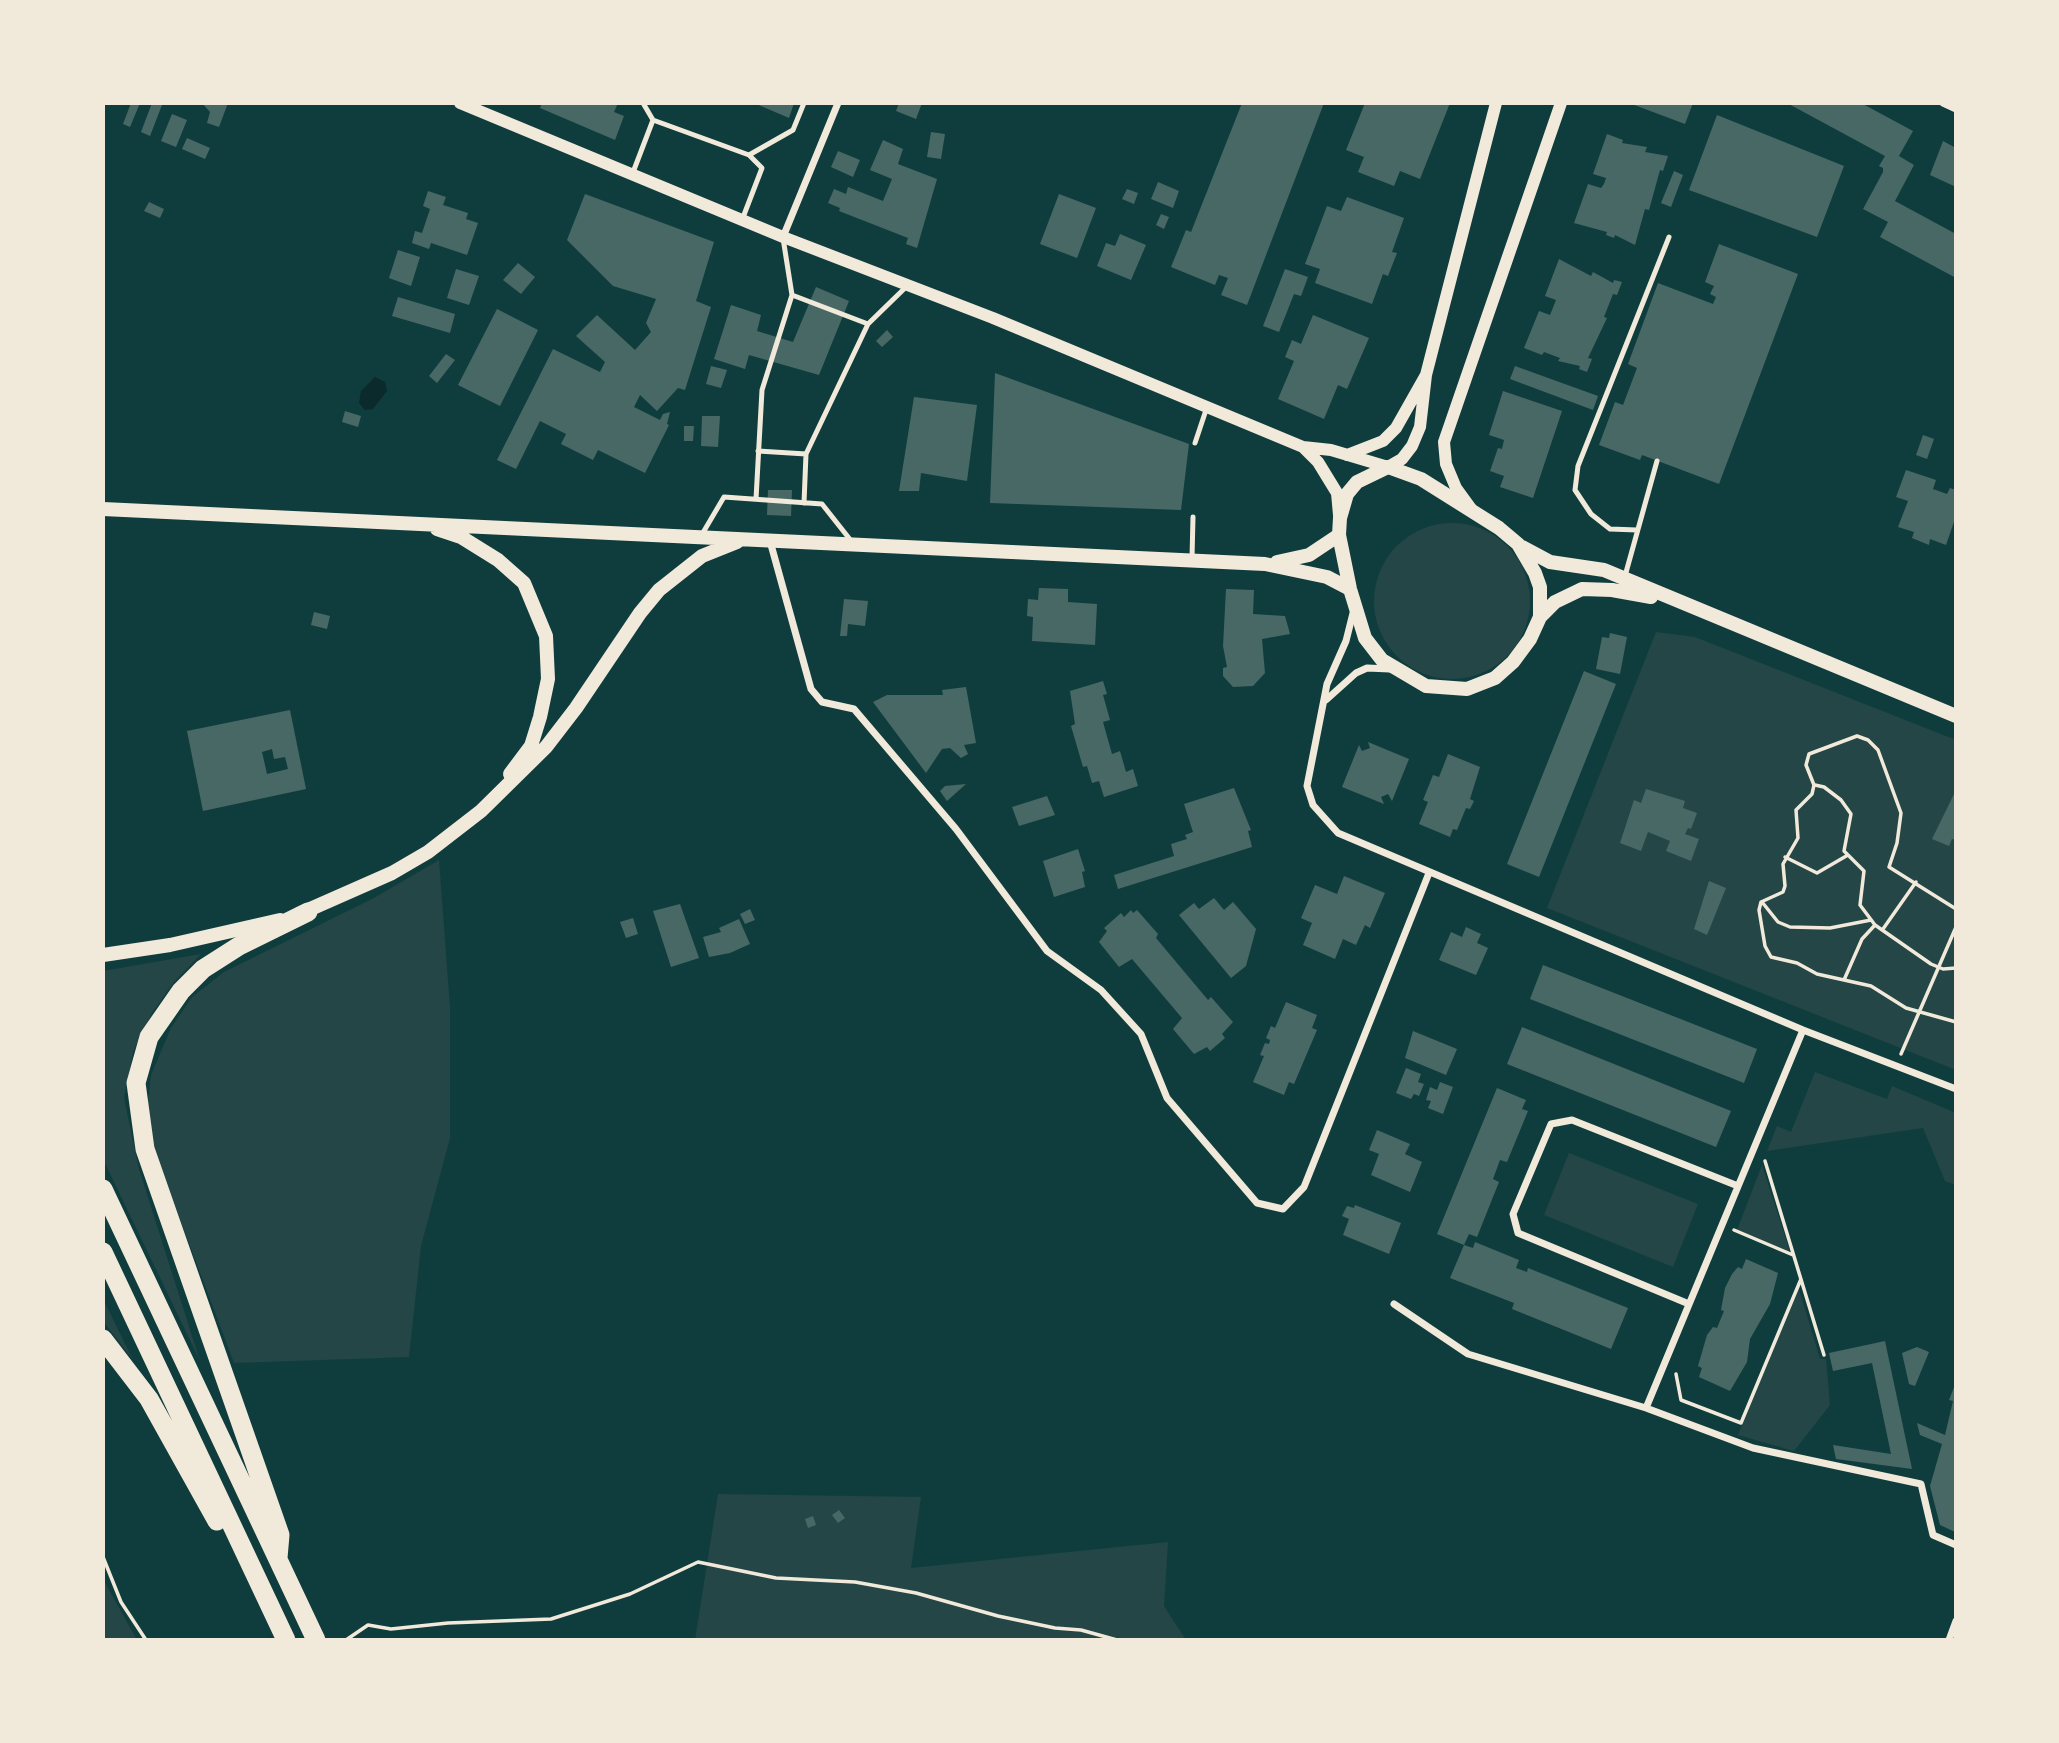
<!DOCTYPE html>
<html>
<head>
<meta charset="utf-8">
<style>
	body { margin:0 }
	#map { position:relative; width:2059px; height:1743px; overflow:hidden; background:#0f3d3e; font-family:"Nunito Sans",sans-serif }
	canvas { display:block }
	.frame { position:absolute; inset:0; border:105px solid #f1e9da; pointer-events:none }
</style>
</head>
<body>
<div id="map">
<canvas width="2059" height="1743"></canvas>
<div class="frame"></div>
</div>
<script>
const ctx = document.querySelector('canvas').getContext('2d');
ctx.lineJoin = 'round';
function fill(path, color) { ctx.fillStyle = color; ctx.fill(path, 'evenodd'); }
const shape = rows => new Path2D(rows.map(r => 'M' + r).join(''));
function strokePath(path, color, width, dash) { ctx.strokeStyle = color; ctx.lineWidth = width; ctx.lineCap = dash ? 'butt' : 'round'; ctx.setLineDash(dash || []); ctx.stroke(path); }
fill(shape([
	'1374 601a78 78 0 1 1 156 0a78 78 0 1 1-156 0Z',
	[1656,632,1695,637,1956,740,1956,1070,1547,908],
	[439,860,450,1007,450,1138,421,1246,409,1357,234,1363,154,1150,147,1113,151,1075,171,1028,192,997,224,972,374,898],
	[201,954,174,982,152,1013,133,1052,124,1098,139,1169,200,1361,103,1159,103,971],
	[1815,1072,1887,1099,1892,1086,1956,1113,1956,1185,1945,1181,1923,1128,1767,1151,1777,1126,1791,1132],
	[1569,1153,1698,1204,1673,1267,1544,1215],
	[1762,1165,1790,1252,1737,1230],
	[1799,1289,1820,1359,1826,1359,1830,1405,1794,1451,1738,1435],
	[103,1299,133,1360,103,1321],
	[718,1494,921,1497,911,1568,1168,1542,1164,1606,1186,1640,695,1640],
	[103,1579,137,1640,103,1640]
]), '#244646');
fill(shape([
	[375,377,385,382,387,391,373,409,365,410,359,403,361,391]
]), '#0a2a2b');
fill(shape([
	[131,103,140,103,130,127,123,124],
	[152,103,162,105,150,136,141,132],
	[202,103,228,103,219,127,207,123,210,112],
	[542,103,618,103,614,112,624,116,615,140,540,108],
	[754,103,794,103,789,118],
	[899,103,922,103,916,119,896,111],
	[1242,103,1324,103,1247,305,1221,295,1228,278,1219,275,1215,285,1171,267,1186,230,1191,232],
	[1365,103,1450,103,1420,179,1400,171,1394,186,1358,172,1364,157,1346,150],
	[1629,103,1693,103,1685,124],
	[1787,103,1861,103,1913,131,1899,156,1914,165,1895,201,1956,234,1956,278,1880,237,1888,222,1863,209,1883,172,1883,168,1879,166,1885,156],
	[172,114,187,120,176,147,161,141],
	[1717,115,1844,166,1817,237,1689,190],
	[931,132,945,134,941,159,927,157],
	[1607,134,1623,140,1622,143,1647,147,1645,152,1668,156,1663,171,1660,170,1649,210,1645,209,1635,245,1615,235,1614,238,1606,235,1607,232,1574,223,1588,184,1601,188,1604,184,1606,178,1593,174],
	[187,138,210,148,205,159,182,149],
	[883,140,903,149,898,164,937,179,917,248,906,244,908,238,839,211,840,208,828,203,834,189,846,194,848,187,883,201,892,179,870,170],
	[1943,141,1956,148,1956,187,1930,175],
	[838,151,860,160,853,177,831,167],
	[1674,171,1683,175,1671,207,1661,203],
	[1158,182,1179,191,1173,208,1151,199],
	[1127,189,1138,193,1134,204,1122,199],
	[428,191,446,197,443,205,468,213,466,219,478,223,467,255,431,243,429,249,412,243,415,231,422,233,430,209,423,206],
	[585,194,714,242,696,301,711,307,685,390,678,388,657,411,640,395,634,407,660,420,663,414,670,412,667,424,669,425,645,473,598,450,593,460,561,444,566,434,540,421,516,469,497,460,553,349,600,372,605,362,576,336,597,315,635,350,651,332,646,323,656,299,613,286,567,240],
	[1059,194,1096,208,1077,258,1040,244],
	[1347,197,1404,218,1392,252,1397,253,1388,276,1383,274,1372,304,1315,283,1320,269,1305,264,1327,206,1341,211],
	[149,202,164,209,160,218,144,211],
	[1161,214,1169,217,1164,229,1156,225],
	[1120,234,1146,245,1131,280,1097,266,1106,243,1115,246],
	[1719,244,1798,274,1719,484,1642,455,1640,460,1599,445,1615,402,1623,405,1637,368,1628,364,1658,283,1713,304,1716,297,1710,294,1714,286,1705,282],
	[398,250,420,257,411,286,389,278],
	[1559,259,1591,276,1593,272,1613,283,1614,280,1622,282,1617,295,1613,294,1604,317,1607,318,1588,358,1592,359,1587,372,1579,369,1580,366,1558,361,1560,358,1544,352,1542,355,1524,348,1539,311,1550,315,1556,300,1545,296],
	[518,263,535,277,521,294,503,280],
	[456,269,479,276,469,305,447,298],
	[1285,269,1308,277,1301,296,1294,294,1279,332,1263,326],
	[816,287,849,301,819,375,749,355,745,369,714,359,731,305,761,315,757,331,793,342],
	[398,297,455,314,450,333,392,316],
	[497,309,538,330,500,406,458,385],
	[1313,315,1369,338,1347,389,1338,385,1324,419,1278,399,1294,361,1285,357,1292,340,1301,344],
	[887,330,893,337,882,347,876,341],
	[446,354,455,360,437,383,429,376],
	[711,366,727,370,721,388,706,384],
	[1515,366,1598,396,1593,410,1510,379],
	[995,373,1189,444,1181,510,990,503],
	[1503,391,1562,411,1533,498,1500,487,1504,476,1490,471,1498,448,1502,449,1504,440,1489,435],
	[914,397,977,405,967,481,921,473,919,491,899,491],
	[345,411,361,416,358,427,342,422],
	[702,416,720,416,718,447,701,446],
	[684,426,694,426,693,441,684,441],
	[1923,435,1934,439,1927,459,1916,455],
	[1906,470,1936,480,1933,489,1947,494,1950,488,1956,490,1956,516,1946,545,1930,539,1929,545,1912,538,1914,532,1898,527,1908,501,1896,497],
	[768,490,792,490,791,516,767,515],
	[1039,588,1068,589,1068,602,1097,604,1095,645,1032,641,1033,617,1027,616,1028,599,1038,600],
	[1226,589,1254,590,1253,614,1285,616,1290,634,1262,639,1265,673,1253,686,1233,687,1223,676,1223,668,1227,667,1223,646],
	[844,599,868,601,865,626,848,624,847,636,840,636],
	[314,612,330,616,327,629,311,625],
	[1610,633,1627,637,1620,674,1596,669,1602,637,1609,638],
	[1584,671,1616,684,1539,877,1507,864],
	[1103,681,1107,694,1103,695,1110,720,1103,722,1112,754,1120,751,1126,772,1133,769,1138,786,1104,797,1099,781,1092,783,1087,766,1083,767,1071,726,1075,724,1070,691],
	[966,687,976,743,964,745,968,754,961,758,950,748,942,749,926,773,873,702,887,695,943,695,942,690],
	[290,710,306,789,203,811,187,731],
	[272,749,274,759,285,757,288,769,267,774,262,752],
	[1368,742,1409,759,1392,801,1388,794,1381,797,1384,804,1342,787,1359,745,1362,751,1370,748],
	[1448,754,1480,767,1470,799,1474,801,1470,809,1466,808,1457,830,1453,829,1450,837,1419,824,1428,802,1423,800,1433,775,1439,777],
	[966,784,947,801,940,791,945,786],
	[1234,788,1251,830,1248,831,1252,847,1118,889,1114,875,1174,856,1171,844,1187,839,1185,835,1193,832,1184,804],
	[1646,789,1685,801,1683,808,1697,813,1691,829,1688,828,1685,834,1699,839,1691,861,1666,851,1670,841,1648,832,1641,851,1620,843,1634,800,1641,803],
	[1954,794,1956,840,1952,839,1949,846,1932,839],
	[1047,796,1055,815,1019,826,1012,807],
	[1078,849,1085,871,1082,872,1085,887,1054,897,1043,861],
	[1344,876,1385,893,1370,928,1365,925,1356,945,1343,939,1335,959,1303,945,1312,923,1301,918,1315,885,1337,894],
	[1709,881,1726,888,1707,935,1694,929],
	[1214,898,1224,910,1233,902,1256,929,1246,966,1231,978,1179,915,1194,903,1199,909],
	[680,904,699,958,671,967,653,911],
	[750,909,755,920,745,924,740,914],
	[1131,910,1133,913,1137,910,1158,934,1156,938,1208,1000,1211,997,1233,1022,1222,1034,1225,1038,1210,1051,1207,1047,1194,1054,1173,1029,1182,1018,1132,959,1119,967,1099,942,1107,931,1104,928,1121,913,1124,917],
	[633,918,638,934,626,938,620,922],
	[739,919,750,944,730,953,709,957,703,937,721,932,719,928],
	[1466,927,1481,934,1477,943,1488,948,1476,975,1439,960,1451,932,1462,937],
	[1543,965,1757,1049,1744,1083,1530,999],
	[1286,1002,1317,1015,1312,1028,1317,1030,1294,1084,1289,1082,1284,1095,1253,1082,1264,1056,1260,1055,1265,1043,1269,1044,1270,1040,1266,1038,1271,1026,1275,1028],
	[1522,1027,1731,1111,1716,1147,1507,1064],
	[1413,1031,1457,1049,1446,1075,1405,1058],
	[1406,1068,1421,1074,1418,1082,1424,1084,1419,1096,1414,1094,1411,1099,1396,1093],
	[1440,1082,1453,1087,1443,1114,1428,1108,1431,1101,1426,1100,1430,1087,1437,1090],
	[1497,1088,1526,1100,1522,1109,1528,1111,1507,1162,1500,1160,1493,1179,1499,1182,1477,1237,1469,1234,1464,1245,1437,1234],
	[1377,1130,1410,1144,1405,1154,1422,1162,1410,1192,1371,1175,1379,1154,1369,1150],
	[1355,1205,1401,1223,1389,1254,1343,1235,1349,1219,1342,1216,1347,1206,1354,1208],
	[1475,1242,1519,1260,1516,1268,1527,1272,1528,1268,1628,1308,1611,1349,1512,1309,1514,1303,1450,1278,1464,1245,1473,1248],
	[1746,1259,1778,1273,1770,1304,1750,1339,1747,1362,1730,1391,1699,1377,1702,1368,1698,1366,1707,1335,1713,1327,1717,1328,1724,1311,1721,1310,1725,1288,1732,1274,1738,1267,1742,1269],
	[1885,1341,1912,1469,1836,1459,1833,1445,1891,1454,1872,1363,1833,1371,1829,1353],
	[1917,1347,1929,1352,1915,1386,1909,1384,1902,1353],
	[1956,1382,1956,1528,1955,1532,1940,1525,1930,1486,1942,1444,1920,1435,1917,1423,1945,1435,1953,1401,1949,1400],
	[839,1510,845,1518,838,1523,832,1515],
	[813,1516,816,1525,808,1528,805,1519]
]), '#486865');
strokePath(shape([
	[1815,785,1824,787,1841,800,1851,814,1844,851,1864,871,1860,905,1875,925,1931,964,1943,969,1956,968],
	[1785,857,1817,873,1848,855],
	[1762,902,1778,922,1790,927,1830,928,1871,920],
	[1956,909,1889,867,1897,843,1901,813,1878,750,1868,740,1857,736,1809,754,1806,765,1814,785,1812,794,1796,810,1798,838,1783,864,1785,886,1783,892,1761,902,1759,910,1765,946,1771,957,1797,963,1817,974,1871,986,1906,1008,1956,1022],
	[1883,929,1916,882],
	[1844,980,1862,939,1875,925],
	[1901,1054,1956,927],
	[1765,1161,1824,1355],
	[1734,1230,1793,1255],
	[1676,1374,1681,1400,1741,1423,1801,1279],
	[103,1557,121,1602,146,1640],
	[346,1640,368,1625,391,1629,448,1623,551,1619,630,1594,698,1562,776,1578,855,1582,916,1593,998,1616,1055,1628,1081,1630,1117,1640]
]), '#f1e9da', 3.5);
strokePath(shape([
	[643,103,653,120],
	[749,155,793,130,804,103],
	[632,175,653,120,749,155,762,168,742,220],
	[783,238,792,295,868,324,906,287],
	[1195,443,1207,407],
	[758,451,806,454],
	[756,499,762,390,792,295],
	[804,503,806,454,868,324],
	[1637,530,1610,529,1591,514,1575,490,1578,466,1669,237],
	[701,536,724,497,822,504,852,542],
	[1192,558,1193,517],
	[1625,576,1657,461]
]), '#f1e9da', 5);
strokePath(shape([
	[1943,103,1956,109],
	[783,237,838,103],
	[770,541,811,689,822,702,854,709,956,829,1047,951,1101,990,1141,1034,1167,1098,1257,1203,1283,1209,1304,1187,1429,873],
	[1353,613,1346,641,1327,684,1307,786,1313,805,1338,833,1803,1030,1956,1089],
	[1326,700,1356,673,1367,668,1390,669],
	[1394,1304,1468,1354,1646,1408,1753,1448,1921,1484,1933,1535,1956,1545],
	[1689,1304,1518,1233,1513,1214,1551,1124,1572,1120,1738,1186],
	[1646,1408,1803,1030],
	[1949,1640,1956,1621]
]), '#f1e9da', 7);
strokePath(shape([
	[460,103,783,237,993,318,1303,447,1331,450,1388,467,1402,459,1412,446,1420,427,1426,375],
	[1303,447,1318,462,1337,493,1339,515],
	[1347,455,1383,441,1396,428,1426,375,1496,103],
	[1472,510,1456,488,1446,464,1444,442,1561,103]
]), '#f1e9da', 12);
strokePath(shape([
	[1388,467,1421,479,1499,528,1518,544,1535,573,1540,587,1540,617,1530,639,1513,662,1495,678,1467,689,1426,686,1382,660,1365,638,1350,589,1339,535,1340,518,1347,494,1357,482,1388,467],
	[103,509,1265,564,1327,577,1350,589],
	[437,529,461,537,498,560,524,583,546,636,548,679,540,717,531,746,510,774],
	[1522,547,1550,562,1604,570,1956,716],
	[1277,562,1309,555,1339,535],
	[1540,617,1555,602,1582,589,1612,590,1651,597],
	[299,914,392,873,428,852,481,811,546,747,576,708,640,613,659,590,702,556,737,542],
	[103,955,170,945,280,920]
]), '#f1e9da', 14);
strokePath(shape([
	[103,1189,316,1640],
	[103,1252,286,1640],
	[103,1339,149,1399,217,1521],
	[278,1558,280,1535,145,1149,136,1083,149,1037,181,991,203,969,239,946,308,912]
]), '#f1e9da', 19);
</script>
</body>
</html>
